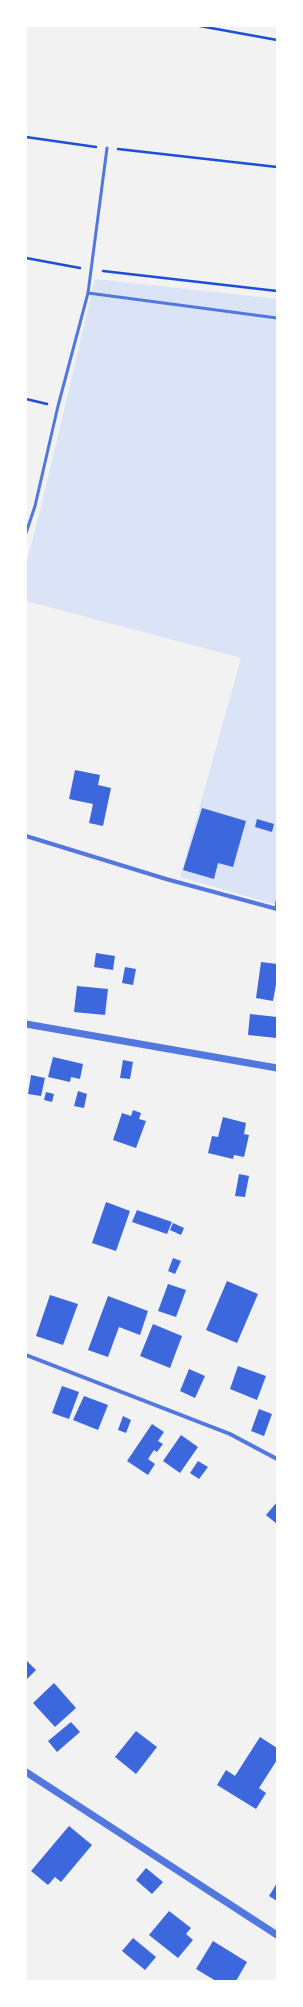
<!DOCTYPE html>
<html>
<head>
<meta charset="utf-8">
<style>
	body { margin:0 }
	#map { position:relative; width:303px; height:2007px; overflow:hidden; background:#f2f2f2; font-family:Arial,sans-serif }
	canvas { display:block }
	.frame { position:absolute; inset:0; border:27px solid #fff; pointer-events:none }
</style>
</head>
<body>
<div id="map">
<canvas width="303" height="2007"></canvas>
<div class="frame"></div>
</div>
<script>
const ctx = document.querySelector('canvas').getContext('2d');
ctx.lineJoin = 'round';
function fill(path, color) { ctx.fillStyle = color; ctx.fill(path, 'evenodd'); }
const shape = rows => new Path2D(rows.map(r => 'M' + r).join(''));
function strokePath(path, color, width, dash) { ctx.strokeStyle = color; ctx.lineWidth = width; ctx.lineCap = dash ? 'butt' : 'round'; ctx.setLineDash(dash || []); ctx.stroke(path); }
fill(shape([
	[95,279,277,299,277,905,180,877,241,658,26,601,26,564,41,507]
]), '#dbe4f7');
fill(shape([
	[75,770,100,775,98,785,111,788,103,826,89,823,93,804,69,799],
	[202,808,246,821,233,867,218,863,214,879,183,870],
	[257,819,274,824,272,832,255,827],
	[96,953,115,956,113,970,94,967],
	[261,962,277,964,277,979,273,1001,256,998],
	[125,967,136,969,133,985,122,983],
	[77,986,108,989,105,1015,74,1012],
	[250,1014,277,1017,277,1038,248,1035],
	[53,1057,83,1064,80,1079,71,1077,70,1082,48,1077],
	[123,1060,133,1062,130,1079,120,1078],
	[31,1075,45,1078,41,1096,28,1094],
	[78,1091,87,1094,84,1108,74,1106],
	[46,1092,54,1094,52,1102,44,1100],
	[133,1110,141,1113,139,1119,146,1121,136,1148,113,1140,122,1113,131,1116],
	[223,1117,246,1123,244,1134,249,1135,244,1157,234,1155,233,1159,208,1153,212,1136,218,1137],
	[239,1174,249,1176,245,1197,235,1196],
	[106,1202,130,1211,116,1251,92,1243],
	[137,1210,172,1222,167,1234,132,1222],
	[173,1223,184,1228,181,1235,170,1230],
	[173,1258,181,1261,175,1274,168,1271],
	[227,1281,258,1294,237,1343,206,1330],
	[168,1284,186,1290,176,1317,158,1311],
	[50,1295,78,1304,63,1345,36,1336],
	[108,1296,148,1311,140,1335,119,1327,108,1357,88,1350],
	[153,1324,182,1336,170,1368,140,1356],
	[238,1366,266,1376,257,1400,230,1389],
	[189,1369,205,1376,195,1398,180,1391],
	[62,1386,79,1392,69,1419,52,1413],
	[84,1396,108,1405,98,1430,73,1420],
	[259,1409,272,1414,264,1436,251,1431],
	[123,1416,131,1420,126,1433,118,1430],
	[152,1424,164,1432,158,1441,163,1444,157,1452,154,1450,148,1459,155,1464,148,1475,127,1461],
	[181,1435,198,1447,180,1473,163,1461],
	[198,1461,208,1467,199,1479,190,1473],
	[277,1502,277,1524,266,1515],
	[26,1660,36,1670,26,1680],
	[54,1683,76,1708,55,1727,33,1703],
	[71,1722,80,1732,57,1752,48,1741],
	[136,1731,157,1747,136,1774,115,1757],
	[260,1737,277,1748,277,1760,259,1788,266,1793,256,1809,217,1785,226,1770,235,1776],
	[69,1826,92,1845,61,1882,55,1877,48,1885,31,1871],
	[146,1868,163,1882,152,1894,136,1880],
	[277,1883,277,1901,269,1896],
	[169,1911,191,1928,186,1934,193,1940,178,1958,149,1935],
	[133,1938,156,1957,145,1970,122,1951],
	[213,1941,247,1962,236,1981,216,1981,196,1969]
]), '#3d67dc');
strokePath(shape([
	[200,26,277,40],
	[26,137,96,147],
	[118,149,277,167],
	[26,258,80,268],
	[103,271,277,291],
	[26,399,47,404]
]), '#1d4ed8', 2.5);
strokePath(shape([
	[88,293,277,318],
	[26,533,35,506,58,406,88,293,107,148],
	[276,909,277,901]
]), '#5277de', 3);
strokePath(shape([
	[26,836,166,879,277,909],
	[26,1355,230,1434,277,1459]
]), '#5277de', 4);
strokePath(shape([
	[26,1024,277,1068],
	[26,1772,277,1935]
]), '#5277de', 7);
</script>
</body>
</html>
